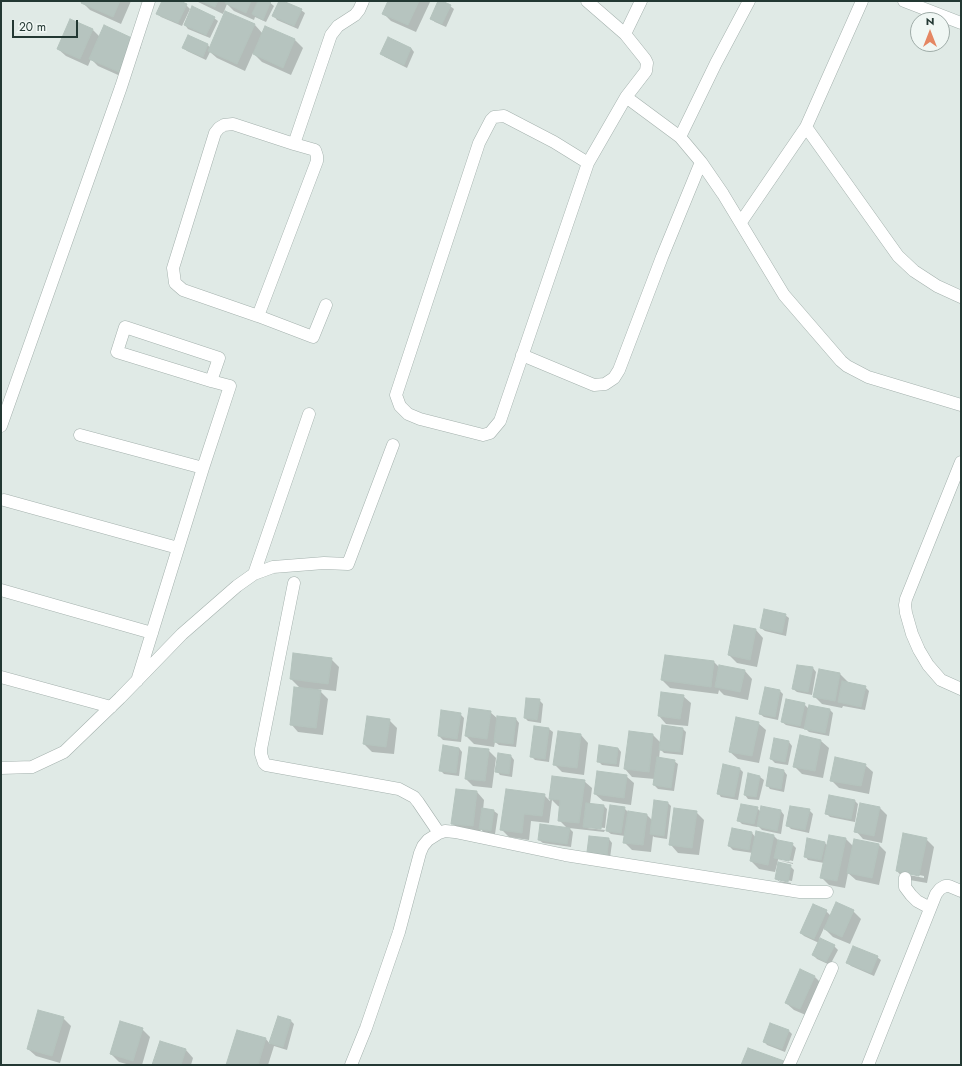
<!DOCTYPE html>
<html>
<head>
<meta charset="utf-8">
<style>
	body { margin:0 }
	#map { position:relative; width:962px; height:1066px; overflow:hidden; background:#e0eae6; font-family:Jost,sans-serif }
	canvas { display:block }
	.frame { position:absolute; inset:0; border:2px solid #233833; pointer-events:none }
	.north { position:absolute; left:910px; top:12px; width:40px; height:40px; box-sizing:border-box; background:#f0f7f4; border:1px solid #9eaba7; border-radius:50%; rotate:0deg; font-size:11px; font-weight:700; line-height:16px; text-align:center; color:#233833 }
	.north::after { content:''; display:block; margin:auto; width:14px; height:18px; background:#e58763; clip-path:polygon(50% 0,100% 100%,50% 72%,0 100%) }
	.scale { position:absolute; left:12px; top:20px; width:66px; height:18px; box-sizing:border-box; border:2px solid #233833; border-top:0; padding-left:5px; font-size:12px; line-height:14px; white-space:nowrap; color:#233833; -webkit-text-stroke:3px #f0f7f4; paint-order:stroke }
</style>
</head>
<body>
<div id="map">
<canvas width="962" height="1066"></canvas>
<div class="frame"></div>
<div class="north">N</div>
<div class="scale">20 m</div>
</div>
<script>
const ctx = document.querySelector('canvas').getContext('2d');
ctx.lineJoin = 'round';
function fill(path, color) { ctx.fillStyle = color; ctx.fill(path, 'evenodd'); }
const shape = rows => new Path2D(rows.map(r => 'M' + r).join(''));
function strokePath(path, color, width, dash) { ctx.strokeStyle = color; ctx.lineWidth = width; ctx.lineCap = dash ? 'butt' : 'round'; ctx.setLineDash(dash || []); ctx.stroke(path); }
fill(shape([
	[83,1,131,1,121,24,90,10,82,2],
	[163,1,177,1,186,5,190,9,182,26,161,17,158,14],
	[196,1,268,1,274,6,266,22,255,17,254,20,234,11,227,4,223,14],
	[280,1,301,10,305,13,298,29,277,20,274,16],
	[389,1,430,2,416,32,391,21,384,14],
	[439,1,450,6,454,9,446,27,435,22,431,19],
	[214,18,218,21,210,38,188,29,185,25],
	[255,25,263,34,266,28,295,40,303,48,291,75,262,62,253,53,245,71,217,58,210,52,206,60,187,51,183,48,208,45,210,48],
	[93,30,100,37,133,40,141,47,127,79,98,66,91,59,88,66,66,56,58,49],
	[388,39,411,48,414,52,407,68,385,57,381,54],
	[785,615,789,618,786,636,765,631,761,628],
	[756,630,763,638,757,667,737,663,729,655],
	[331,659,339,667,336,691,318,689,328,699,323,735,298,732,291,724,301,689,291,679],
	[714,662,720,668,745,671,752,679,748,700,724,695,719,690,718,694,670,688,662,680],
	[798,666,813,668,816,672,812,695,797,692,793,689],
	[820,670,840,674,848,682,847,683,865,687,869,691,865,710,843,706,842,708,822,704,814,696],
	[780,691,783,694,778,720,764,717,760,714],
	[683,696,691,703,688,726,666,724,659,716],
	[539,700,543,704,541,723,528,721,525,718],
	[804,704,809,709,830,710,833,713,829,736,809,732,804,727,804,729,786,725,782,722],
	[490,712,498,719,516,719,519,723,516,747,499,745,495,742,494,747,474,744,466,736],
	[460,714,464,718,461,742,443,740,439,736],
	[389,720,397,728,394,754,372,752,364,744],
	[758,723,766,730,759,763,738,759,730,752],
	[535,727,549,729,553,732,549,762,535,760,531,756],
	[683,729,686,732,683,755,664,753,660,749,659,759,674,761,678,764,674,791,658,789,654,785,655,779,632,777,625,769,653,735,661,743],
	[581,735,588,743,584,775,562,772,554,764],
	[801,737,821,741,829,748,823,778,802,774,795,767],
	[789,742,792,746,788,765,775,763,771,759],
	[459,748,462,752,459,776,444,774,440,770],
	[618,748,621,752,619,767,602,765,598,761],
	[488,750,496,758,492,788,473,786,466,779],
	[511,756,514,760,512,777,500,775,497,771],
	[865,765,873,772,869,794,839,788,831,780],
	[740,769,743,772,738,800,721,797,718,793],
	[770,769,784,771,787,775,784,792,770,789,767,785],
	[749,774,760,777,764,780,759,800,748,799,745,795],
	[626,776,634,783,631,805,603,801,595,794],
	[553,777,584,781,592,788,590,804,604,806,607,809,605,828,587,826,587,828,605,830,604,832,569,828,573,832,571,847,543,843,539,840,567,828,559,820,560,807,558,806,552,800,549,823,531,821,529,840,509,837,501,829,544,795,550,801],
	[477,792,484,800,483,810,494,811,498,814,495,834,484,833,481,829,480,833,460,831,452,823],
	[855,801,858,804,855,822,830,817,827,814],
	[668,803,671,806,667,839,654,837,653,836,651,852,632,850,624,842,625,836,611,834,607,831,624,808,628,812,647,815,652,820],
	[762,807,781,811,784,815,781,834,762,830,758,826,757,827,742,824,738,820,757,808,761,812],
	[880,808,887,815,882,843,863,839,856,831],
	[809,810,813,814,809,833,791,829,787,825],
	[696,812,704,820,699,855,678,853,671,845],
	[733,829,752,833,756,838,774,836,779,841,792,844,796,848,793,861,778,858,778,860,793,863,793,864,778,860,775,872,759,869,751,861,753,853,733,850,729,846],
	[609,839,612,843,610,858,591,855,588,852],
	[846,839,853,846,879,845,886,852,879,885,856,880,848,873,845,888,829,885,821,877,824,863,808,860,805,856,824,842,828,846],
	[926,839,934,847,927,883,904,879,897,871],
	[904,872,924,876,924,878,904,874],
	[790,866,794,870,792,881,779,879,779,881,791,883,791,885,780,882,776,879],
	[826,911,831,916,853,911,861,919,850,944,833,937,824,928,819,939,834,946,838,950,830,965,817,959,813,955,819,943,804,936,801,933],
	[877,957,881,960,874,976,851,966,847,962],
	[815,977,822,984,808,1016,794,1010,786,1003],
	[278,1017,291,1021,294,1024,287,1050,274,1046,268,1065,227,1065,238,1031,266,1039,270,1044],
	[63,1018,71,1026,60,1063,36,1056,28,1049],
	[142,1029,150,1037,142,1065,130,1065,119,1062,111,1054],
	[789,1031,792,1034,785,1052,767,1045,764,1041],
	[186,1050,193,1058,191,1065,153,1065]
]), '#0003');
const building = shape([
	[82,1,120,1,113,17,81,3,82,1],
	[162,1,180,1,187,4,178,23,156,14,162,1],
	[201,1,218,1,215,7,201,1],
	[226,1,251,1,246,13,225,3,226,1],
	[258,1,271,1,263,20,252,14,258,1],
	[279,1,283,1,302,9,294,26,272,16,279,1],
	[388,1,419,1,408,25,382,14,388,1],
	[438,1,442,1,451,5,442,24,430,19,438,1],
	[192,6,215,17,206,35,184,25,192,6],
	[225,11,255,24,237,64,208,51,225,11],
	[70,19,93,29,80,59,57,49,70,19],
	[104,25,134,39,119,72,89,59,104,25],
	[265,26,295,39,283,68,253,54,265,26],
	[188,35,208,44,203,57,182,48,188,35],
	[388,37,411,48,404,65,380,54,388,37],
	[764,609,786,614,782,633,760,628,764,609],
	[734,625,756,629,750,660,728,655,734,625],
	[293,653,332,658,328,684,290,679,293,653],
	[665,655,714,661,711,687,661,680,665,655],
	[719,665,745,670,740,692,715,687,719,665],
	[797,665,813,667,808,692,792,689,797,665],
	[819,669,840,673,835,701,813,697,819,669],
	[842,681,866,686,861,707,838,702,842,681],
	[294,687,321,690,316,728,290,725,294,687],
	[765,687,780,690,775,717,759,714,765,687],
	[661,692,684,695,680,719,658,716,661,692],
	[526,698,540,699,537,720,524,718,526,698],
	[786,699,805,703,800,726,781,722,786,699],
	[809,705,830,709,825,733,804,729,809,705],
	[469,708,491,711,487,739,465,736,469,708],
	[441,710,461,713,457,739,438,736,441,710],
	[367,716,390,719,386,747,363,744,367,716],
	[497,716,516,718,513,744,494,742,497,716],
	[736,717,759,722,752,756,729,752,736,717],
	[662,725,683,728,680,752,659,750,662,725],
	[534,726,549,728,545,759,530,757,534,726],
	[558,731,581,734,577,768,553,765,558,731],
	[629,731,653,734,649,772,624,769,629,731],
	[800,735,821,740,815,771,793,767,800,735],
	[774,738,789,741,785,762,770,759,774,738],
	[443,745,459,748,456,773,439,771,443,745],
	[599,745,618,748,616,764,597,762,599,745],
	[469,747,489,749,485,781,465,779,469,747],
	[498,753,511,755,509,774,495,772,498,753],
	[657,757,675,760,671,788,653,785,657,757],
	[835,757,866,764,861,786,830,781,835,757],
	[723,764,740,768,734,797,717,794,723,764],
	[769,767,784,770,781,789,766,786,769,767],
	[597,771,627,775,624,798,594,794,597,771],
	[748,773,760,776,756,797,744,795,748,773],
	[552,776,585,780,579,823,558,821,560,800,549,799,552,776],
	[456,789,477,791,473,826,451,824,456,789],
	[506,789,545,794,542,816,524,814,522,833,500,830,506,789],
	[829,795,855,800,851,819,825,814,829,795],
	[654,800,668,802,664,836,650,834,654,800],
	[586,803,604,805,601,829,583,827,586,803],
	[860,803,880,807,874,836,854,832,860,803],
	[741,804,758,807,754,824,737,821,741,804],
	[610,805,625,807,621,833,606,831,610,805],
	[761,806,781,810,777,831,757,826,761,806],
	[790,806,810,809,805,830,786,826,790,806],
	[482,808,494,810,491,831,479,829,482,808],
	[674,808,697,811,692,848,669,845,674,808],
	[628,811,647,814,643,845,623,843,628,811],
	[540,824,570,828,567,844,538,840,540,824],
	[732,828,752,832,749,850,728,846,732,828],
	[756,831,774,835,768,865,750,861,756,831],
	[903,833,927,838,919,876,896,871,903,833],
	[829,835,846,838,837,881,820,878,829,835],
	[589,836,609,838,607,855,587,852,589,836],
	[807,838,825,842,821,860,804,857,807,838],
	[854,839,879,844,872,878,847,873,854,839],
	[778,840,793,843,789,861,774,858,778,840],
	[778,862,791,865,788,882,775,879,778,862],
	[836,902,854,910,842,937,824,929,836,902],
	[813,904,827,910,814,939,800,933,813,904],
	[820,938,835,945,826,962,812,955,820,938],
	[853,946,878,956,871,973,846,963,853,946],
	[800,969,815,976,800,1009,785,1003,800,969],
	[38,1010,64,1017,52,1056,27,1049,38,1010],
	[278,1016,291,1020,283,1047,269,1043,278,1016],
	[120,1021,143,1028,133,1061,110,1054,120,1021],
	[770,1023,789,1030,782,1049,763,1042,770,1023],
	[237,1030,266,1038,258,1065,226,1065,237,1030],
	[160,1041,186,1049,181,1065,152,1065,160,1041],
	[748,1048,784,1061,782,1065,741,1065,748,1048]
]);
fill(building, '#b6c4bf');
strokePath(building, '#b4c3bd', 1);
const minor = shape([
	[587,1,625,34,645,59,647,63,646,71,626,97,680,137,701,162,723,194,784,295,841,361,847,366,868,377,961,405],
	[904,1,961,23],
	[625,34,641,1],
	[806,127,898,256,914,271,937,286,961,297],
	[680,137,716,63,749,1],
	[294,144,315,150,317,156,317,161,258,316,183,290,175,283,173,268,215,133,219,128,224,125,233,124,294,144,331,35,338,26,355,15,359,10,363,1],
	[588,163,554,142,504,116,494,117,491,120,479,143,396,395,400,406,408,414,420,419,483,435,490,433,500,421,588,163,626,97],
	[741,222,806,127,862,1],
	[258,316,313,337,326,305],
	[522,355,594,385,605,384,614,378,619,370,662,257,701,162],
	[1,426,121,87,149,1],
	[80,435,203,468],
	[961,462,906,599,905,605,906,613,912,634,919,650,928,665,941,680,961,689],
	[4,500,178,548],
	[254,574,309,414],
	[294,583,261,749,261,754,264,763,266,765,399,789,414,797,418,802,439,833],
	[1,590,152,633],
	[1,677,111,707],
	[137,681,203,468,230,386,211,381,117,352,125,327,219,358,211,381],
	[1,768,32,767,64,752,120,698,182,634,237,586,254,574,273,567,324,563,348,564,393,445],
	[905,878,905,887,911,895,917,901,930,908],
	[351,1065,366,1028,399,932,420,853,423,846,428,840,439,833,445,831,455,832,565,855,800,892,827,892],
	[789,1065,832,968],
	[868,1065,936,894,940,889,945,886,949,886,961,891]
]);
strokePath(minor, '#a4b1ad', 13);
strokePath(minor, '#fff', 12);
</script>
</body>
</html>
